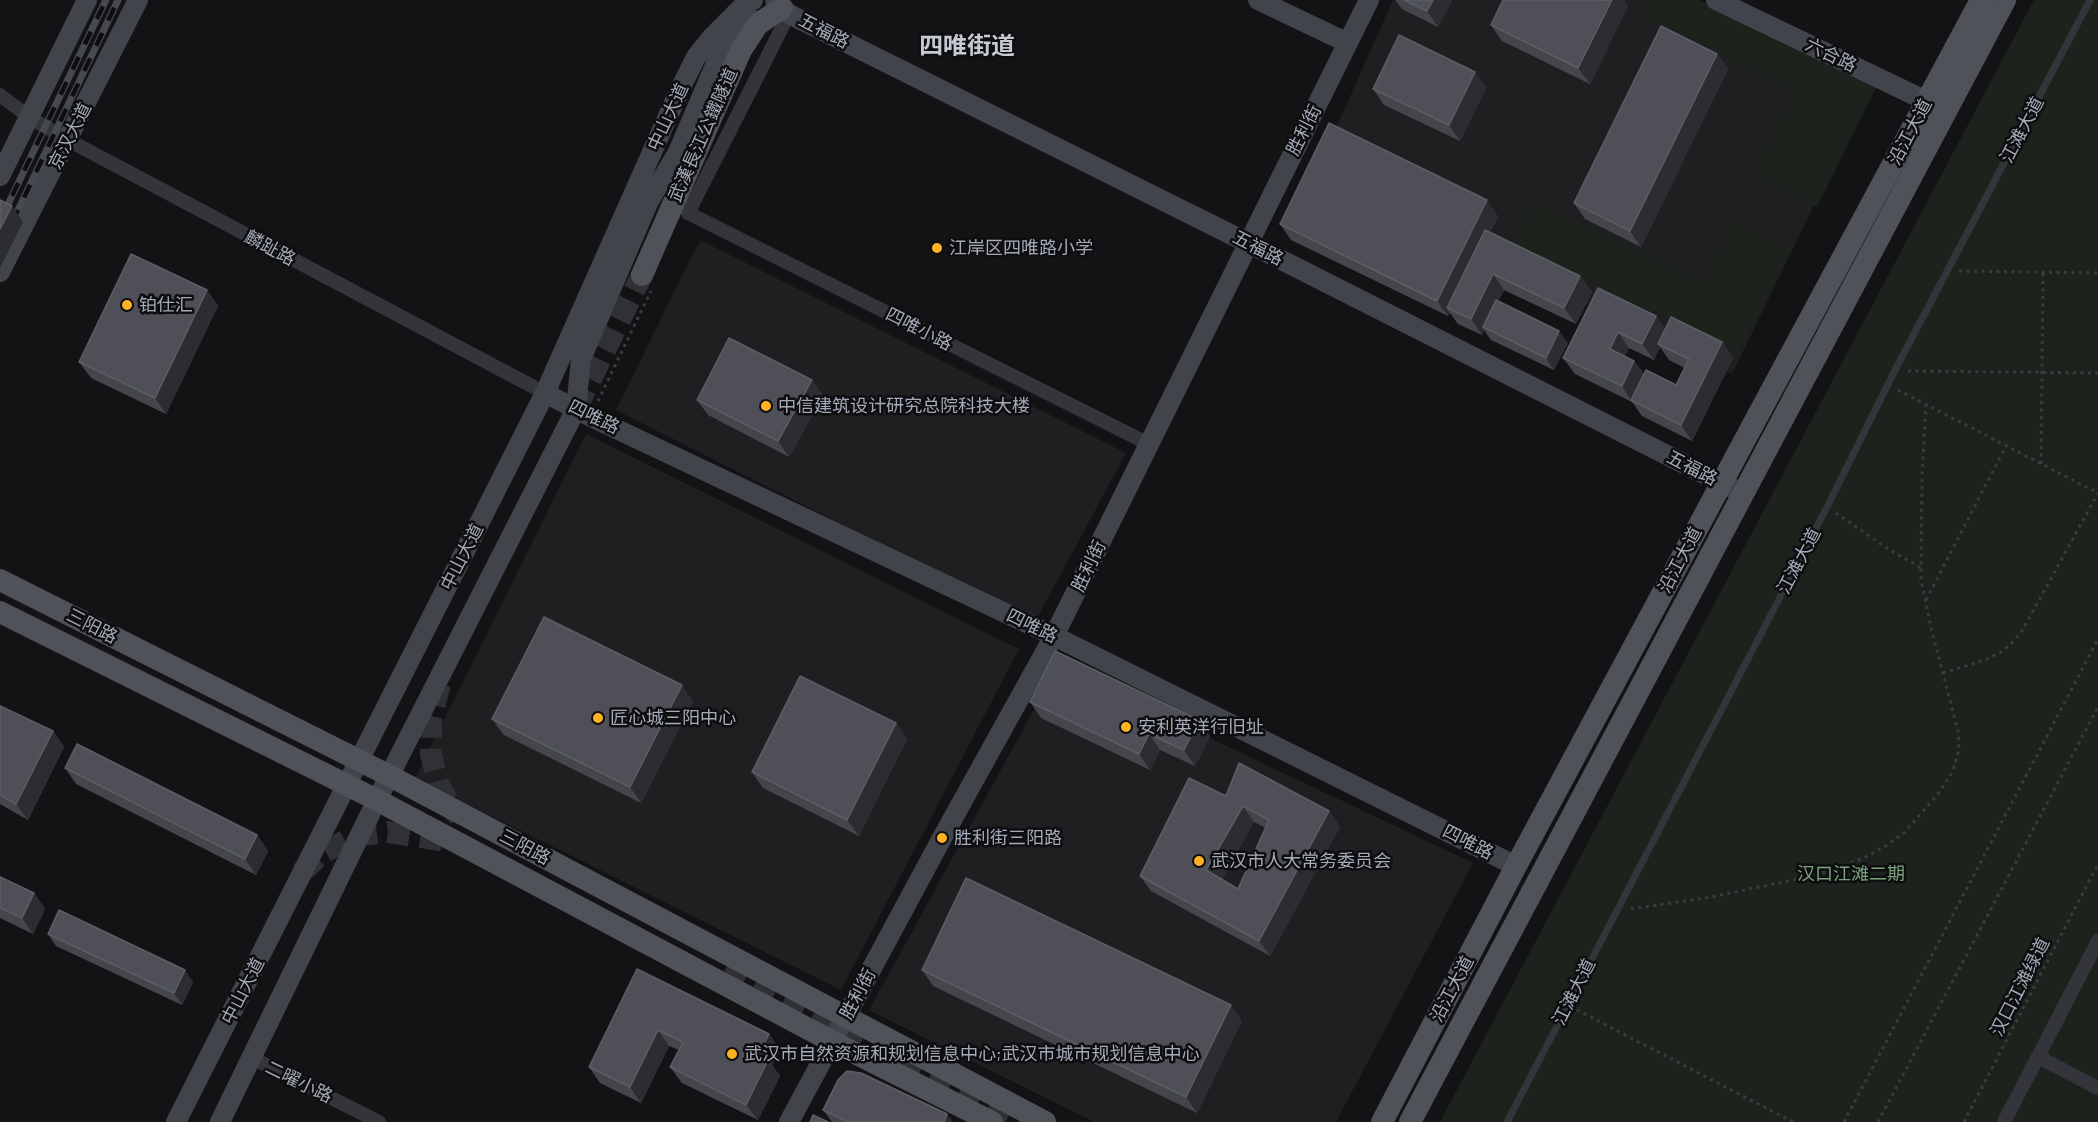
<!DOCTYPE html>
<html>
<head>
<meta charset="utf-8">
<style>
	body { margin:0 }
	canvas { display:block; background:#131315 }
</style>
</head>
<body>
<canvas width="2098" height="1122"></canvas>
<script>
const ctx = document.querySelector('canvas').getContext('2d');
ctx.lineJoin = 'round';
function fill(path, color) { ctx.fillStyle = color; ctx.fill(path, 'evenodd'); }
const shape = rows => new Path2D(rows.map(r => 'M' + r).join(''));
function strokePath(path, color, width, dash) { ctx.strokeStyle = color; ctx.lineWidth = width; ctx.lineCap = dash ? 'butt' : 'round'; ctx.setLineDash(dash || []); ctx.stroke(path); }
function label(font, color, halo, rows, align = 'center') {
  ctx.font = font + ' Barlow,"Noto Sans SC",sans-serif'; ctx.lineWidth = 5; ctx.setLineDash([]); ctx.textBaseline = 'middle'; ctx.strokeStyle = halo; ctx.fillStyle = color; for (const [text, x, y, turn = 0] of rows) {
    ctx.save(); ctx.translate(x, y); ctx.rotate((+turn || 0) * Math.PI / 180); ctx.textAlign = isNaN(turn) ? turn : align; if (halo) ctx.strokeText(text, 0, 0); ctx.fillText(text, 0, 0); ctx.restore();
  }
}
fill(shape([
	[1393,0,1676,0,1869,92,1732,374,1316,173],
	[700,240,1126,453,1035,622,616,410],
	[586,434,1019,649,841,990,415,778],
	[1058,666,1473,863,1336,1122,1094,1122,869,1010]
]), '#1f1f22');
fill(shape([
	[1648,0,1699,0,1877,86,1817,207,1753,175,1794,91,1640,16],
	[2034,0,2098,0,2098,1122,1440,1122],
	[1534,201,1703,283,1734,221,1790,248,1739,353,1514,243]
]), '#1b231c');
strokePath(shape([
	[576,409,642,275],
	[440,684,431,718,431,754,438,783,451,808,459,816],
	[301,873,322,853,349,839,361,835,388,832,453,842],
	[724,972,1020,1122]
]), '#303135', 22, [22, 11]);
strokePath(shape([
	[1959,271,2098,273],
	[1908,371,2098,373],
	[1898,390,2098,493],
	[598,401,651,291],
	[2041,464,2043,272],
	[1836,513,1885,547,1921,568],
	[1926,600,2006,446],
	[1943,673,1985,660,2001,652,2011,644,2022,631,2098,493],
	[1631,909,1711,897,1798,879,1828,871,1864,858,1887,845,1904,833,1938,794,1953,771,1959,749,1958,731,1931,628,1921,579,1922,477,1926,405],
	[1577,1010,1793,1122],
	[1844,1122,2098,639],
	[1878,1122,2098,707],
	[1964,1122,2098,864]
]), '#3a3c41', 3, [3, 4.5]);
strokePath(shape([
	[1507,1122,1827,507,1895,370,2090,0]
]), '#34353a', 7);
strokePath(shape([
	[789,14,688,213,1149,444],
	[0,95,29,117,68,140,545,393],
	[2038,1057,2098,1088],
	[252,1058,379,1122],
	[2004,1122,2098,941]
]), '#34353a', 14);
strokePath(shape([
	[775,0,789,14,1248,243,1734,489],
	[1258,0,1348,43],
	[1716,0,1941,108],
	[0,176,87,0],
	[0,272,138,0],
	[545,393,591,417,1054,636,1516,866],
	[176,1122,545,393,680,89,696,57,712,37,742,7,753,0],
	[220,1122,377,800,576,409,581,359,648,203,678,152,720,54,739,27,749,17],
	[789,1122,942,838,1054,636,1369,0]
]), '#42444b', 20);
strokePath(shape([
	[642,275,741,50,758,24,782,8],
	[0,580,390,776,1045,1122],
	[0,612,377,800,833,1042,992,1122],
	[1382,1122,1516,866,1981,0],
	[1410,1122,2005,0]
]), '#50525a', 22);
const rail = shape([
	[0,221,106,0],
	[0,248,118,0]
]);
strokePath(rail, '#474950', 7);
strokePath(rail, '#0e0e10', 4.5, [14]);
fill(shape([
	[1395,0,1452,0,1438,27,1402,9],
	[1628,6,1590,84,1502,41,1491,25],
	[1717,54,1728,69,1641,247,1585,219,1574,203],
	[1475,72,1486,88,1460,141,1384,105,1373,89],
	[1498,216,1490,232,1580,276,1592,292,1576,324,1504,290,1498,301,1568,343,1554,370,1491,340,1484,330,1482,335,1458,324,1450,313,1448,316,1291,240,1280,224],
	[1598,288,1656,316,1665,329,1722,342,1733,358,1692,441,1642,416,1632,402,1575,374,1563,358],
	[1660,347,1669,360,1685,368,1676,385,1644,374,1634,361,1625,356,1629,348,1654,360],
	[207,290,218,306,166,414,91,378,79,362],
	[812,380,823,396,789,457,708,415,697,400],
	[693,701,641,803,504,735,492,719],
	[1030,702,1210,736,1195,766,1160,750,1150,770,1041,718],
	[0,706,53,731,64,747,28,820,0,804],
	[896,723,907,739,859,836,763,788,752,772],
	[65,768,257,835,268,851,256,875,76,784],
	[1226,796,1329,811,1340,827,1270,956,1151,891,1140,876],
	[1254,822,1266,828,1238,889,1222,879],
	[0,877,34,893,45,909,33,934,0,918],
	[48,934,193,982,182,1005,56,946],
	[637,969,769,1034,780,1050,772,1065,780,1076,758,1120,682,1083,670,1067,679,1050,669,1046,641,1103,600,1083,589,1067],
	[922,970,1242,1021,1197,1113,933,986],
	[823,1110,953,1122,832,1122]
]), '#44464b');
fill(shape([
	[1433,0,1452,0,1438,27,1427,11],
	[1612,0,1624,0,1628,6,1590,84,1578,68],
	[1717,54,1728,69,1641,247,1630,231],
	[1475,72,1486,88,1460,141,1449,125],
	[1487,200,1498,216,1451,310,1447,308,1450,313,1448,316,1437,301],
	[12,206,23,222,0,268,0,229],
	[1493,274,1504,290,1485,329,1483,327,1484,330,1482,335,1471,319],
	[1580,276,1592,292,1576,324,1564,308],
	[207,290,218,306,166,414,155,398],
	[1656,316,1667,332,1658,344,1660,347,1654,360,1642,344],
	[1559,331,1568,343,1554,370,1546,358],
	[1618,332,1629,348,1621,365,1610,349],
	[1722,342,1733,358,1692,441,1681,425],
	[1634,361,1645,377,1631,400,1622,386],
	[812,380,823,396,789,457,778,441],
	[682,685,693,701,641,803,630,787],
	[1199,720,1210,736,1195,766,1184,750],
	[896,723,907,739,859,836,847,820],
	[53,731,64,747,28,820,16,804],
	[1149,734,1160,750,1150,770,1139,754],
	[1243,806,1254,822,1218,886,1206,870],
	[1329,811,1340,827,1270,956,1259,941],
	[257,835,268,851,256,875,245,859],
	[34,893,45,909,33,934,22,918],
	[185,970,193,982,182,1005,174,993],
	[1231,1005,1242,1021,1197,1113,1186,1097],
	[658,1030,669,1046,641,1103,630,1087],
	[769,1034,780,1050,772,1065,780,1076,758,1120,746,1105,758,1055],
	[947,1114,953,1122,944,1122]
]), '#2c2d31');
const building = shape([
	[1404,0,1433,0,1427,11,1404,0],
	[1503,0,1612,0,1578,68,1491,25,1503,0],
	[1661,26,1717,54,1630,231,1574,203,1661,26],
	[1399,35,1475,72,1449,125,1373,89,1399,35],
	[1329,123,1487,200,1437,301,1280,224,1329,123],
	[0,200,12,206,0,229,0,200],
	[1485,230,1580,276,1564,308,1493,274,1471,319,1447,308,1485,230],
	[131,254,207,290,155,398,79,362,131,254],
	[1598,288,1656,316,1642,344,1618,332,1610,349,1634,361,1622,386,1563,358,1598,288],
	[1496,300,1559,331,1546,358,1483,327,1496,300],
	[1671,317,1722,342,1681,425,1631,400,1646,370,1676,385,1689,359,1658,344,1671,317],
	[729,338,812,380,778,441,697,400,729,338],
	[544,617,682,685,630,787,492,719,544,617],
	[1055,651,1199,720,1184,750,1149,734,1139,754,1030,702,1055,651],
	[800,676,896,723,847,820,752,772,800,676],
	[0,706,53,731,16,804,0,795,0,706],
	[77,744,257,835,245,859,65,768,77,744],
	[1239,763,1329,811,1259,941,1140,876,1189,778,1226,796,1239,763],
	[1243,806,1269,820,1238,889,1206,870,1243,806],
	[0,877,34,893,22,918,0,908,0,877],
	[966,878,1231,1005,1186,1097,922,970,966,878],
	[59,910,185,970,174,993,48,934,59,910],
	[637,969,769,1034,758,1055,768,1060,746,1105,670,1067,683,1042,658,1030,630,1087,589,1067,637,969],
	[847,1071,861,1073,947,1114,944,1122,848,1122,823,1110,838,1080,847,1071],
	[813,1115,828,1122,810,1122,813,1115]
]);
fill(building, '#4f5057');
strokePath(building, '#5c5e66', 1.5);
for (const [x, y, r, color] of [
	[937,248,6,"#fdb323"],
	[127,305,6,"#fdb323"],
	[766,406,6,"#fdb323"],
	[598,718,6,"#fdb323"],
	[1126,727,6,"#fdb323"],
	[942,838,6,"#fdb323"],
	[1199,861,6,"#fdb323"],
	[732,1054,6,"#fdb323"]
]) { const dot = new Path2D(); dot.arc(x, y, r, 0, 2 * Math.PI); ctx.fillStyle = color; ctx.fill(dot); strokePath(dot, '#0e0e10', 2); }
label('18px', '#a4aab7', '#0e0e10', [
	["五福路",824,31,27],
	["六合路",1831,55,26],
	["中山大道",668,117,-65],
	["胜利街",1304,130,-63],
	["江滩大道",2022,130,-62],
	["沿江大道",1910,132,-62],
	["武漢長江公鐵隧道",703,135,-66],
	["京汉大道",70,136,-63],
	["麟趾路",270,248,28],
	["五福路",1258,248,27],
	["四唯小路",919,329,27],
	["四唯路",594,417,26],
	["五福路",1692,468,27],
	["中山大道",462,557,-63],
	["沿江大道",1680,560,-62],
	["江滩大道",1799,561,-62],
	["胜利街",1089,566,-64],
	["三阳路",92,626,27],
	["四唯路",1032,626,26],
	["四唯路",1468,842,27],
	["三阳路",525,847,28],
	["汉口江滩绿道",2020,987,-63],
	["沿江大道",1452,989,-62],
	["中山大道",243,991,-63],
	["江滩大道",1574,992,-63],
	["胜利街",858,994,-62],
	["二曜小路",299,1082,26]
]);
label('18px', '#a4aab7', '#0e0e10', [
	["江岸区四唯路小学",949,248],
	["铂仕汇",139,305],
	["中信建筑设计研究总院科技大楼",778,406],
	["匠心城三阳中心",610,718],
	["安利英洋行旧址",1138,727],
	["胜利街三阳路",954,838],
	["武汉市人大常务委员会",1211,861],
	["武汉市自然资源和规划信息中心;武汉市城市规划信息中心",744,1054]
], 'left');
label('18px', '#7aa37c', '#0e0e10', [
	["汉口江滩二期",1851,874]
]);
label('bold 24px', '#c5c9d2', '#0e0e10', [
	["四唯街道",967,46]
]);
</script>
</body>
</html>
